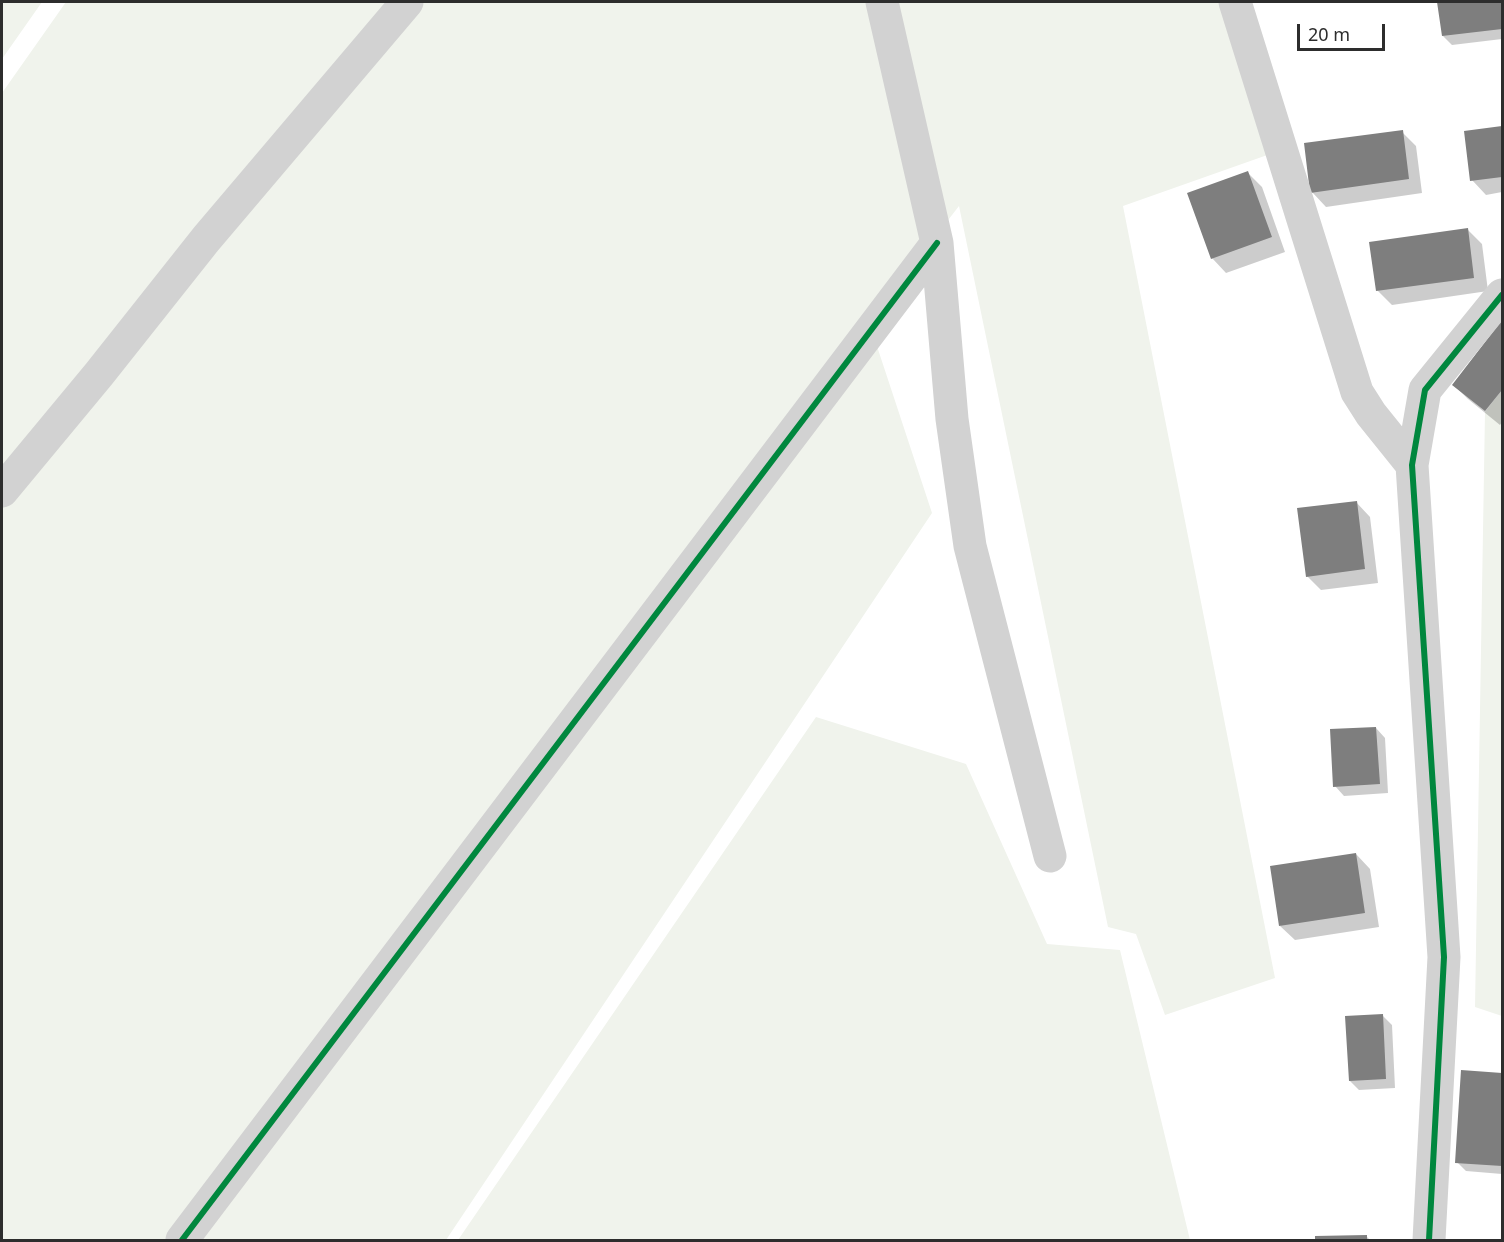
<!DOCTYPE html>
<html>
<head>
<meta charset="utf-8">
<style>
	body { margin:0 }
	#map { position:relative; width:1504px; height:1242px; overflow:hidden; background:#fff; font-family:"Noto Sans",sans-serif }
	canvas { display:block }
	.frame { position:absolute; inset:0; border:3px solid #2d2d2d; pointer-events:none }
	.scale { position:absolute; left:1297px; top:24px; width:88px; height:27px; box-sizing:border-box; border:3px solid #2d2d2d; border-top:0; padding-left:8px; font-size:18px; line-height:21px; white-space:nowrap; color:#2d2d2d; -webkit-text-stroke:4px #fff; paint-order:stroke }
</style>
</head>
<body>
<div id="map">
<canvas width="1504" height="1242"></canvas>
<div class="frame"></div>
<div class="scale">20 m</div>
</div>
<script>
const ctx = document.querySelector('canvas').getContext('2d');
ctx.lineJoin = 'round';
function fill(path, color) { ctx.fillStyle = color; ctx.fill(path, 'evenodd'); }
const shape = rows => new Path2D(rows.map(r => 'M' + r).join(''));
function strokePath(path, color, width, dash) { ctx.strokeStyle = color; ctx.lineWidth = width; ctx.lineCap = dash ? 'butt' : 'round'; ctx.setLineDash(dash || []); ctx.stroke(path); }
fill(shape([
	[2,2,42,2,2,59],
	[66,2,1230,2,1273,153,1123,206,1275,978,1165,1015,1136,934,1108,927,959,206,869,322,932,513,446,1240,2,1240,2,93],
	[1502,390,1502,1016,1475,1007,1485,412],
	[816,717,966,764,1047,944,1120,950,1190,1240,458,1240]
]), '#f0f3ec');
fill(shape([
	[1438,2,1502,2,1502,39,1452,45,1443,36],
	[1502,128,1502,192,1486,195,1472,180,1465,133],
	[1402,132,1416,146,1422,193,1326,207,1312,192],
	[1248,173,1262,187,1285,252,1226,273,1212,258],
	[1468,230,1482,244,1488,291,1392,305,1377,290],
	[1502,322,1502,422,1500,425,1468,399,1454,385],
	[1356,502,1370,517,1378,583,1321,590,1307,576],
	[1376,728,1385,738,1388,793,1344,796,1335,786],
	[1356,854,1370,869,1379,927,1295,940,1280,926],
	[1383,1016,1392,1025,1395,1088,1359,1090,1350,1081],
	[1462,1071,1502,1075,1502,1174,1466,1171,1457,1162],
	[1366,1236,1370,1240,1316,1240,1316,1237]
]), '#0003');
fill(shape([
	[1437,2,1502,2,1502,29,1442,36],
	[1502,126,1502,177,1470,181,1464,131],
	[1403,130,1409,179,1310,193,1304,143],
	[1248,171,1272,237,1211,259,1187,193],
	[1468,228,1474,278,1376,291,1369,242],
	[1502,320,1502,390,1485,411,1452,385],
	[1357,501,1365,569,1306,577,1297,508],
	[1376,727,1380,784,1333,787,1330,729],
	[1356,853,1365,913,1279,926,1270,866],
	[1383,1014,1386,1079,1349,1081,1345,1016],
	[1461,1070,1502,1073,1502,1166,1455,1163],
	[1367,1235,1367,1240,1315,1240,1315,1236]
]), '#7e7e7e');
strokePath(shape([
	[882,2,937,243,952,419,970,546,1050,856],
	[1235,2,1357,392,1371,414,1412,465],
	[2,491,99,374,206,239,407,2],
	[182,1240,937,243],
	[1429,1240,1444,957,1412,465,1425,390,1502,295]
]), '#d2d2d2', 33);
strokePath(shape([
	[182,1240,937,243],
	[1429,1240,1444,957,1412,465,1425,390,1502,295]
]), '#00873e', 6);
</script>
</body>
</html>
